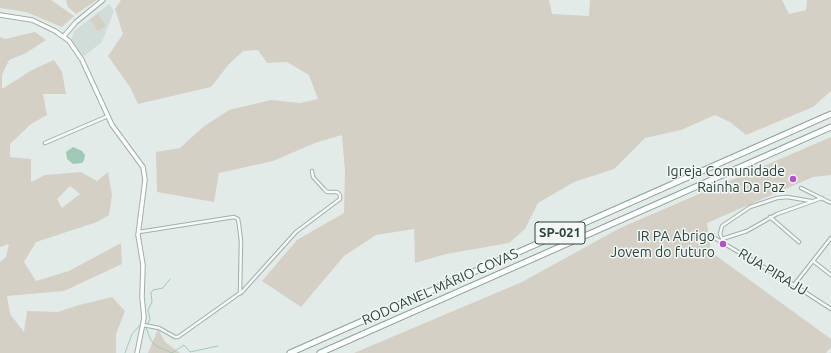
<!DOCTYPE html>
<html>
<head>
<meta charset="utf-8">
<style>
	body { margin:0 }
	canvas { display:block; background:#e3ebe8 }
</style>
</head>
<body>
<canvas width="831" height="353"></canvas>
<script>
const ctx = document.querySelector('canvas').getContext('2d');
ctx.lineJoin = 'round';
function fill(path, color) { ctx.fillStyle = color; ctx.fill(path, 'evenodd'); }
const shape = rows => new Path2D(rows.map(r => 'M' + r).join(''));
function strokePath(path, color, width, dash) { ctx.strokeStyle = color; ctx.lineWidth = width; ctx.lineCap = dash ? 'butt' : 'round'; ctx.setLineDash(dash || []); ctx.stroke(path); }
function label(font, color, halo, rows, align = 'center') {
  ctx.font = font + ' Ubuntu,sans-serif'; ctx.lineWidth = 3; ctx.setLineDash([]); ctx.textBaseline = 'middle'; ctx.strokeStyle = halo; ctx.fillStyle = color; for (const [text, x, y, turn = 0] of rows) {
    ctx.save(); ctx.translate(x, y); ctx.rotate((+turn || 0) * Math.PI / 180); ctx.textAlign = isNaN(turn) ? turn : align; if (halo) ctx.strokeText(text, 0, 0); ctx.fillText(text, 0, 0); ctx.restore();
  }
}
fill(shape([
	[109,4,114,11,102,42,83,57,71,40,74,31]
]), '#d1ddd8');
fill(shape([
	[0,0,51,0,74,16,62,27,26,12,0,8],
	[66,0,97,0,76,14,68,7],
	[121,0,549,0,552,14,589,16,590,0,782,0,789,14,806,10,807,0,831,0,831,91,813,107,746,135,730,122,715,115,681,130,645,138,614,169,574,182,538,203,525,229,509,243,446,254,415,263,414,229,376,235,344,256,301,307,262,281,297,240,344,213,345,172,342,135,315,143,273,161,219,173,214,202,157,192,156,152,180,148,203,127,229,110,271,100,300,103,318,99,309,75,287,62,267,63,258,50,243,51,229,64,211,87,138,104,130,87,108,56,123,34,115,9],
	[98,14,106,26,98,31,90,20],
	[35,32,46,40,26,53,9,60,2,75,2,89,32,70,54,60,62,72,66,94,43,94,47,115,31,124,10,144,10,157,31,159,31,182,45,175,81,172,97,181,108,172,112,195,109,215,97,222,36,242,24,262,36,281,69,271,121,243,122,264,64,291,7,296,10,314,24,332,27,311,58,312,79,305,112,297,125,311,116,334,116,353,0,353,0,262,6,257,9,244,0,247,0,37,5,39],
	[70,186,80,194,62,208,57,199],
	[831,137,831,175,813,177,707,223,711,252,831,339,831,347,826,353,354,353,522,282,620,228],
	[158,329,165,342,180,353,148,353]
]), '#d4d0c5');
fill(shape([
	[73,147,82,151,85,155,84,160,82,163,73,164,67,159,66,152]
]), '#a0c9b5');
strokePath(shape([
	[170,279,163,288,153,290,151,293,152,302,148,310,150,319,146,328,151,340,156,346,172,353,184,345,190,352,218,346],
	[125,353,132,334,140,325]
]), '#a0c9b5', 1);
const minor = shape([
	[45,143,108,116],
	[801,188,831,203],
	[770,217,799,242],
	[139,232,234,217,238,219,239,225,241,241,240,293,178,337,175,337,159,328,143,325],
	[713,237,794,285,831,309],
	[722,239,747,231,777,214,822,198],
	[724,243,720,234,722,226,750,207,777,198,787,197,811,201],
	[813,261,831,275],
	[794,285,831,238],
	[241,293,296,232,340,199,340,195,337,192,327,192,324,189,313,177,312,171]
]);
const tertiary = shape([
	[64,36,76,22,103,0]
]);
const secondary = shape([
	[0,15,32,20,55,31,69,41,82,60,112,125,143,167,145,180,138,235,143,265,142,297,144,318,137,353]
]);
const motorway = shape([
	[290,353,831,114],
	[320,353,831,127]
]);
strokePath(minor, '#a1aea9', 4.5);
strokePath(tertiary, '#a1aea9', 5.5);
strokePath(secondary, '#a1aea9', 5.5);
strokePath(motorway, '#8ba198', 7);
strokePath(minor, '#f6f9f8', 2.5);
strokePath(tertiary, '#f6f9f8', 3.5);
strokePath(secondary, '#fff', 3.5);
strokePath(motorway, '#fff', 5);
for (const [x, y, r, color] of [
	[793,179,4,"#b74fc9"],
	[723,244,4,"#b74fc9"]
]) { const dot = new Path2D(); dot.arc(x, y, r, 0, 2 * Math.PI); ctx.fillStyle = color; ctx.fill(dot); strokePath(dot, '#f3f8f6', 1.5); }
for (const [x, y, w] of [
	[560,233,50]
]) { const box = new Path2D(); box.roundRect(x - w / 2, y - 11, w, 22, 3); ctx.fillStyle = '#f3f8f6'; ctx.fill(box); strokePath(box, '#2c423a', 1); }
label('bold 13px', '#2c423a', null, [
	["SP-021",560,233]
]);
label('14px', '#2c423a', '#f3f8f6', [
	["Igreja Comunidade",785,171],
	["Rainha Da Paz",785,187],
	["IR PA Abrigo",715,236],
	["Jovem do futuro",715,252]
], 'right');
label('14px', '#2c423a', '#f3f8f6', [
	["RUA PIRAJU",773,272,31],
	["RODOANEL MÁRIO COVAS",440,287,-24]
]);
</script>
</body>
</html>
